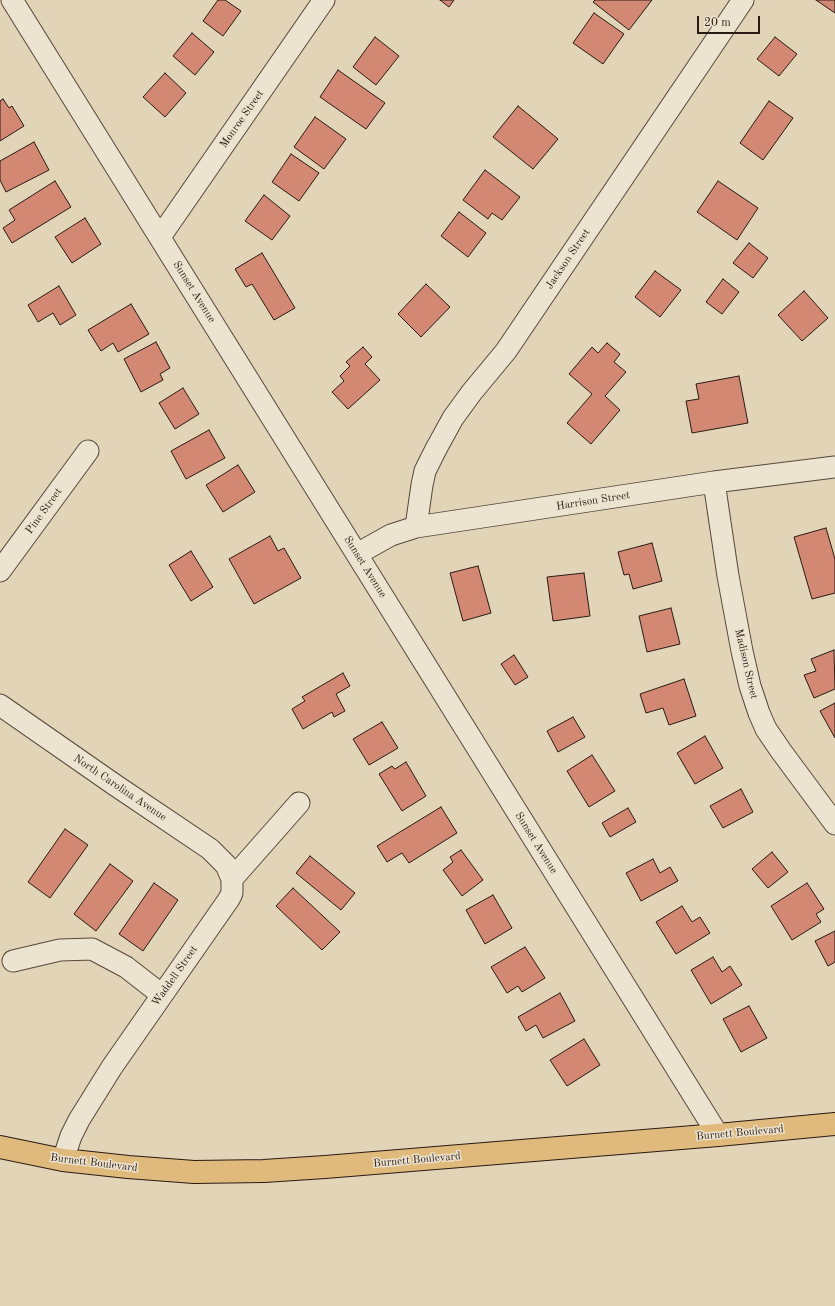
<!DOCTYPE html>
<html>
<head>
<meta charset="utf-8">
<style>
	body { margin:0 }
	#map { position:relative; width:835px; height:1306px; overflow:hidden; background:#e1d4b7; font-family:"Old Standard TT",serif }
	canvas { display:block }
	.scale { position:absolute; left:697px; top:16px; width:63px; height:18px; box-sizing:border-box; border:2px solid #291a13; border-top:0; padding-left:5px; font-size:12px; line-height:14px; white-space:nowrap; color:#291a13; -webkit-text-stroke:3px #ece3d0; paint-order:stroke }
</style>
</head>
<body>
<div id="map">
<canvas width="835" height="1306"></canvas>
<div class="scale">20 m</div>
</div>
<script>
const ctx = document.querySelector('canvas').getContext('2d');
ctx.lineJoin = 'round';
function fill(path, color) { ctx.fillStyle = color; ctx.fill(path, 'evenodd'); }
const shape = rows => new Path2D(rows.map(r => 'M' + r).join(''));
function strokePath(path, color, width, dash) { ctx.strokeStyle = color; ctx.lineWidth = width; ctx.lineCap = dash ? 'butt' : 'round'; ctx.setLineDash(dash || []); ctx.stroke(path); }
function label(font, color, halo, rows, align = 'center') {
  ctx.font = font + ' "Old Standard TT",serif'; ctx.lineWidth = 3; ctx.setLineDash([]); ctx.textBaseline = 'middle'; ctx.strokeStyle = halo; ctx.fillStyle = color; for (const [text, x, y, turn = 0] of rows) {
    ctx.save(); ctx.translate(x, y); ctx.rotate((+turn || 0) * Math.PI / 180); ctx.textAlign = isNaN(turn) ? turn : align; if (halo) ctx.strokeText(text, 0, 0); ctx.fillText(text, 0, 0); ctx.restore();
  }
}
const building = shape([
	[218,0,225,0,241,11,223,36,203,21,218,0],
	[440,0,454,0,449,7,440,0],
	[595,0,652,0,629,30,593,2,595,0],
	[816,0,835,0,835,13,816,0],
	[594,13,624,34,603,64,573,43,594,13],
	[192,33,214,52,195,75,173,56,192,33],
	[375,37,399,56,376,85,353,67,375,37],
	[775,37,797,54,779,76,757,59,775,37],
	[338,70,385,103,366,129,320,97,338,70],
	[165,73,186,93,165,117,143,97,165,73],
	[3,99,9,108,12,106,24,126,0,141,0,101,3,99],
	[769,101,793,118,763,160,740,143,769,101],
	[518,106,558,139,533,169,493,137,518,106],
	[315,117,346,139,324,169,294,147,315,117],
	[34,142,49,170,6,192,0,180,0,161,34,142],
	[291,154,319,173,299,201,272,182,291,154],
	[485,170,520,197,502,220,492,213,488,219,463,200,485,170],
	[55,181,71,207,12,243,3,228,15,220,9,210,55,181],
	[718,181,758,208,737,240,697,212,718,181],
	[264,195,290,216,272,240,245,221,264,195],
	[459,212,486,233,468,257,441,236,459,212],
	[85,218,101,244,72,263,55,237,85,218],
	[749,243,768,258,753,278,733,263,749,243],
	[262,253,295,308,274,320,252,284,246,287,235,269,262,253],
	[655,271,681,290,660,317,635,297,655,271],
	[723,279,739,292,722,314,706,302,723,279],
	[426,284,450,307,421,337,398,314,426,284],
	[59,286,76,315,60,325,53,313,38,322,28,305,59,286],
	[804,291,828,318,802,341,778,315,804,291],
	[131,304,149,334,118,352,113,343,101,351,88,330,131,304],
	[156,342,170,368,160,374,163,380,141,392,124,359,156,342],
	[607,343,620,354,614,362,626,372,605,396,620,410,591,444,567,423,592,394,569,374,592,347,598,353,607,343],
	[363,347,372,357,365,364,380,380,348,409,332,392,344,381,340,376,350,366,346,362,363,347],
	[739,376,748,423,692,433,686,401,699,399,696,384,739,376],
	[183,388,199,414,175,429,159,403,183,388],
	[209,430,225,458,186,479,171,451,209,430],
	[238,465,255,492,223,512,206,485,238,465],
	[826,528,835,559,835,593,812,599,794,537,826,528],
	[270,536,278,551,284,548,301,578,254,604,229,559,270,536],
	[652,543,662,581,633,589,629,574,624,575,618,552,652,543],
	[191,551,213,587,191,601,169,565,191,551],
	[478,566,491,613,463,621,450,573,478,566],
	[584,573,590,616,553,621,547,577,584,573],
	[671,608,680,644,647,652,639,616,671,608],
	[834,650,835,689,814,698,804,675,816,671,811,659,834,650],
	[514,655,528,677,515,685,501,664,514,655],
	[343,673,350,686,336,694,345,711,334,717,332,712,303,729,292,709,305,701,302,697,343,673],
	[684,679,696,716,669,725,663,708,646,713,640,694,684,679],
	[835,703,835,738,820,711,835,703],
	[573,717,585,737,558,752,547,731,573,717],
	[382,722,398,748,369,765,353,739,382,722],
	[705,736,723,768,695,784,677,753,705,736],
	[592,755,615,791,589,807,567,771,592,755],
	[406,762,426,796,402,811,379,774,392,766,395,769,406,762],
	[741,789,753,812,723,828,710,806,741,789],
	[441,807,457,833,409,863,402,853,387,862,377,846,441,807],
	[628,808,636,822,610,837,602,823,628,808],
	[65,829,88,845,50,898,28,882,65,829],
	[461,850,483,880,462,896,443,870,453,862,450,857,461,850],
	[772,852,788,872,768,888,752,869,772,852],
	[310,856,355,893,341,910,296,873,310,856],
	[653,859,660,873,670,867,678,881,641,901,626,873,653,859],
	[110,864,133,881,96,931,74,914,110,864],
	[154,883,178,900,143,951,119,934,154,883],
	[807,883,824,909,816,914,821,922,792,940,771,906,807,883],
	[293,888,340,932,322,950,276,906,293,888],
	[493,895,512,928,485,944,466,910,493,895],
	[682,906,692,922,700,917,710,933,676,954,656,922,682,906],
	[835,931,835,962,828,966,815,941,835,931],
	[525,947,545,978,522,992,518,986,507,993,491,967,525,947],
	[713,957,722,972,730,966,742,985,711,1004,691,970,713,957],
	[560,993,575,1021,543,1038,536,1025,526,1031,518,1017,560,993],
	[749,1006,767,1038,741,1052,723,1019,749,1006],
	[584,1039,600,1065,567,1086,550,1060,584,1039]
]);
fill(building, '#d28873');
strokePath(building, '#291a13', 1);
const minor = shape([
	[12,0,718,1135],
	[160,237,324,0],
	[714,482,728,576,742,651,750,686,759,713,766,729,781,751,835,824],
	[416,527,422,485,425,471,436,449,453,418,472,392,506,351,743,0],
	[357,554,391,535,416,527,714,482,835,467],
	[0,571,88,451],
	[0,705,115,785,210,849,226,865,232,879],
	[13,961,60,950,92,949,126,967,162,995],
	[63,1160,71,1136,79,1120,112,1067,229,899,232,893,232,879,299,803]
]);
const major = shape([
	[0,1147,63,1160,128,1167,194,1172,264,1171,325,1167,718,1135,835,1124]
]);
strokePath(minor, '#57483c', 23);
strokePath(major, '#291a13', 24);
strokePath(minor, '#ece3d0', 21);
strokePath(major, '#e0ba7c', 22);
label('11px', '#291a13', '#ece3d0', [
	["Monroe Street",242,119,-55],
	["Jackson Street",568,259,-56],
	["Sunset Avenue",194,292,58],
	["Harrison Street",593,501,-9],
	["Pine Street",44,511,-54],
	["Sunset Avenue",365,567,58],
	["Madison Street",746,664,77],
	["North Carolina Avenue",120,788,34],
	["Sunset Avenue",536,843,58],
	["Waddell Street",175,976,-55],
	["Burnett Boulevard",740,1133,-5],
	["Burnett Boulevard",417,1160,-5],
	["Burnett Boulevard",94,1163,7]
]);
</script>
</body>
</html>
